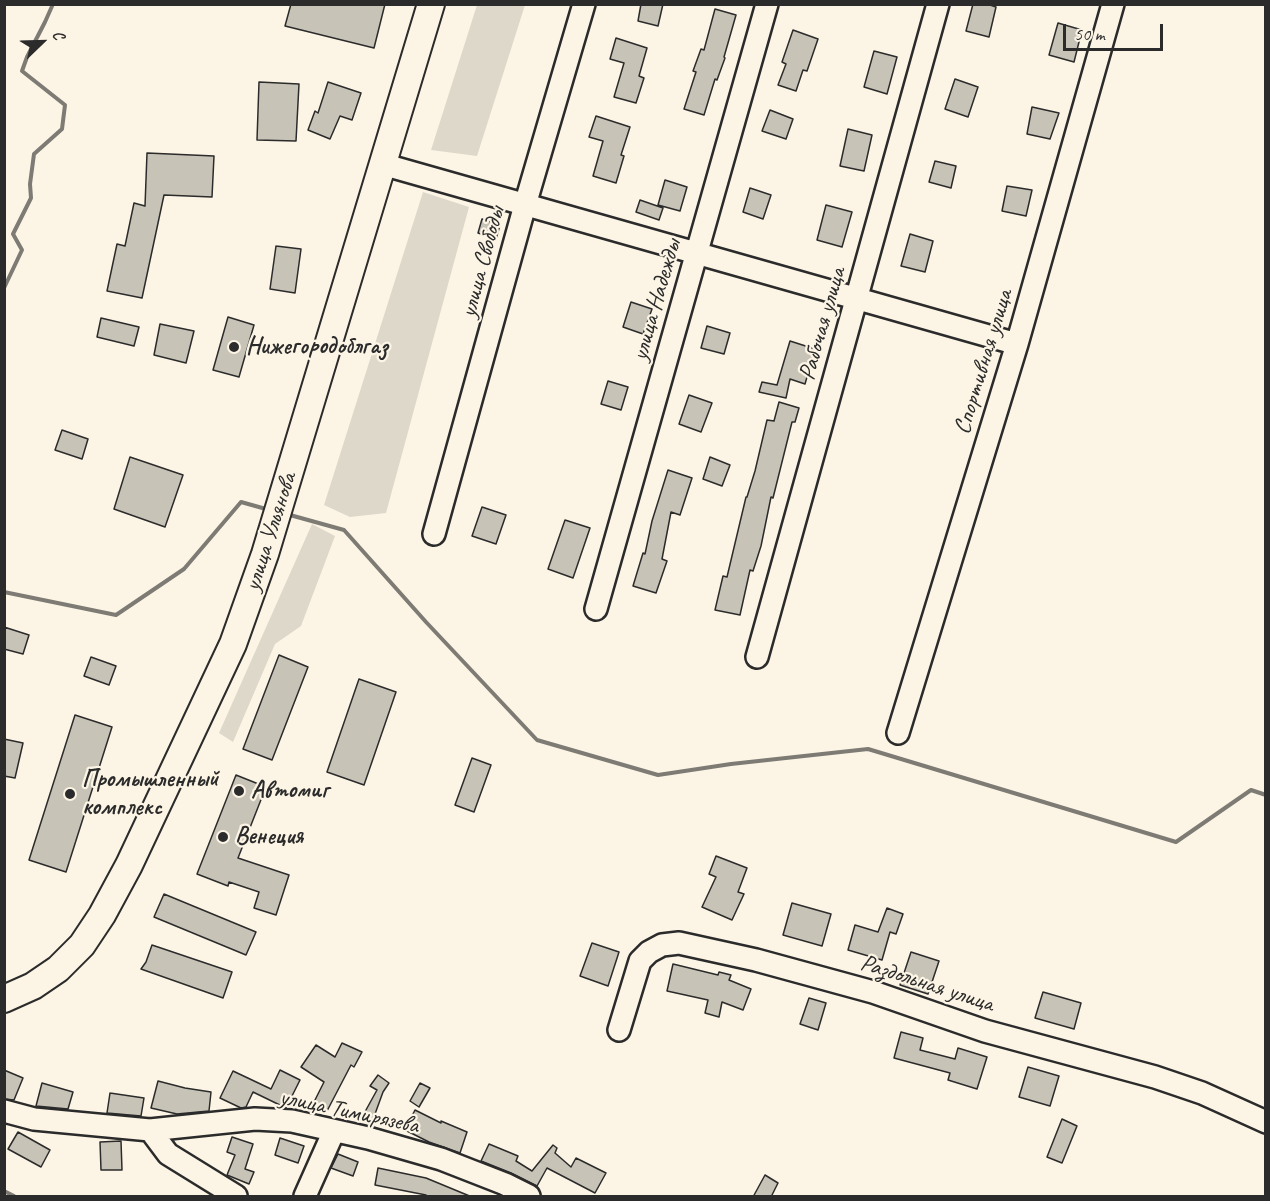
<!DOCTYPE html>
<html>
<head>
<meta charset="utf-8">
<style>
	body { margin:0 }
	#map { position:relative; width:1270px; height:1201px; overflow:hidden; background:#fcf5e5; font-family:Caveat,sans-serif }
	canvas { display:block }
	.frame { position:absolute; inset:0; border:6px solid #2b2b2b; pointer-events:none }
	.north { position:absolute; left:12px; top:12px; width:60px; height:60px; -webkit-text-stroke:4px #fcf5e5; paint-order:stroke; rotate:67deg; font-size:16px; font-weight:700; line-height:24px; text-align:center; color:#2b2b2b }
	.north::after { content:''; display:block; margin:auto; width:21px; height:27px; background:#2b2b2b; clip-path:polygon(50% 0,100% 100%,50% 72%,0 100%) }
	.scale { position:absolute; left:1063px; top:24px; width:100px; height:27px; box-sizing:border-box; border:3px solid #2b2b2b; border-top:0; padding-left:8px; font-size:18px; line-height:21px; white-space:nowrap; color:#2b2b2b; -webkit-text-stroke:4px #fcf5e5; paint-order:stroke }
</style>
</head>
<body>
<div id="map">
<canvas width="1270" height="1201"></canvas>
<div class="frame"></div>
<div class="north">С</div>
<div class="scale">50 m</div>
</div>
<script>
const ctx = document.querySelector('canvas').getContext('2d');
ctx.lineJoin = 'round';
function fill(path, color) { ctx.fillStyle = color; ctx.fill(path, 'evenodd'); }
const shape = rows => new Path2D(rows.map(r => 'M' + r).join(''));
function strokePath(path, color, width, dash) { ctx.strokeStyle = color; ctx.lineWidth = width; ctx.lineCap = dash ? 'butt' : 'round'; ctx.setLineDash(dash || []); ctx.stroke(path); }
function label(font, color, halo, rows, align = 'center') {
  ctx.font = font + ' Caveat,sans-serif'; ctx.lineWidth = 4.5; ctx.setLineDash([]); ctx.textBaseline = 'middle'; ctx.strokeStyle = halo; ctx.fillStyle = color; for (const [text, x, y, turn = 0] of rows) {
    ctx.save(); ctx.translate(x, y); ctx.rotate((+turn || 0) * Math.PI / 180); ctx.textAlign = isNaN(turn) ? turn : align; if (halo) ctx.strokeText(text, 0, 0); ctx.fillText(text, 0, 0); ctx.restore();
  }
}
fill(shape([
	[477,5,525,5,477,156,431,150],
	[423,192,469,207,386,513,350,517,324,505],
	[312,524,335,536,301,626,275,644,233,742,219,733]
]), '#ded8ca');
strokePath(shape([
	[4,288,22,250,13,234,31,198,30,184,34,154,62,129,65,105,22,71,27,57,45,22,53,4],
	[290,515,344,530,426,622,537,740,658,775,731,764,868,749,1176,842,1251,790,1266,795],
	[4,592,116,615,184,569,241,502,266,509],
	[4,1191,14,1196]
]), '#7d7b74', 4);
const building = shape([
	[291,4,385,4,374,48,285,26,291,4],
	[641,4,663,4,658,26,638,21,641,4],
	[973,4,987,4,996,7,989,37,966,31,973,4],
	[715,9,736,15,724,57,725,58,717,80,715,79,704,115,684,109,696,72,693,71,701,49,704,50,715,9],
	[1058,23,1082,30,1074,62,1049,55,1058,23],
	[793,30,818,39,807,71,803,70,796,91,778,85,786,64,782,62,793,30],
	[616,38,647,48,639,76,644,78,636,103,614,97,624,63,610,59,616,38],
	[874,51,897,57,887,94,864,87,874,51],
	[955,79,978,87,968,117,945,109,955,79],
	[259,82,299,84,296,141,257,140,259,82],
	[328,82,361,93,352,120,340,116,330,139,308,130,315,111,318,113,328,82],
	[1032,107,1059,113,1050,139,1027,134,1032,107],
	[770,110,793,119,786,139,762,131,770,110],
	[596,116,630,127,621,155,624,156,616,183,593,176,603,141,589,137,596,116],
	[848,129,872,135,864,171,840,166,848,129],
	[147,153,214,156,212,197,164,195,142,298,107,291,117,244,125,246,134,203,145,206,147,153],
	[935,161,956,166,951,188,929,182,935,161],
	[665,180,687,187,680,211,658,205,665,180],
	[1007,186,1032,190,1026,216,1002,211,1007,186],
	[750,188,771,195,763,219,743,212,750,188],
	[640,200,663,208,659,220,636,212,640,200],
	[826,205,852,212,842,247,817,240,826,205],
	[482,219,500,225,496,239,478,233,482,219],
	[910,234,933,241,925,272,901,266,910,234],
	[276,246,301,249,295,293,270,289,276,246],
	[631,302,652,309,643,334,623,327,631,302],
	[228,317,254,325,239,377,213,370,228,317],
	[101,318,139,327,134,346,97,337,101,318],
	[160,324,194,331,186,363,154,355,160,324],
	[707,326,730,333,724,354,701,348,707,326],
	[790,341,815,349,805,384,790,379,786,398,759,392,762,382,777,385,790,341],
	[608,381,628,387,621,410,601,404,608,381],
	[689,395,712,403,701,432,679,424,689,395],
	[779,402,799,408,795,422,792,422,773,498,771,497,761,546,753,571,750,570,740,615,715,610,723,576,727,577,746,497,747,497,755,471,767,420,774,421,779,402],
	[62,430,88,439,82,459,55,450,62,430],
	[130,457,183,475,165,527,114,509,130,457],
	[710,457,730,465,722,486,703,479,710,457],
	[668,470,692,478,680,515,671,512,662,559,667,561,656,593,633,586,643,553,645,554,652,521,668,470],
	[482,507,506,515,496,544,472,536,482,507],
	[565,520,590,528,573,578,548,569,565,520],
	[4,627,29,635,23,654,4,649,4,627],
	[279,655,308,667,272,760,243,749,279,655],
	[91,657,116,666,109,685,84,676,91,657],
	[359,679,396,692,364,785,327,772,359,679],
	[75,715,112,727,66,872,29,860,75,715],
	[4,739,23,743,15,778,4,776,4,739],
	[472,758,491,765,474,812,455,805,472,758],
	[236,775,266,787,238,858,289,875,276,915,254,908,259,892,229,882,228,886,197,874,236,775],
	[716,856,747,868,738,892,744,894,732,920,702,907,716,877,709,874,716,856],
	[164,894,256,932,246,955,154,917,164,894],
	[792,903,831,914,822,946,783,935,792,903],
	[887,908,903,914,896,934,890,932,882,960,848,950,855,925,878,932,887,908],
	[592,943,619,952,608,986,580,976,592,943],
	[152,945,232,972,223,998,141,969,146,962,152,945],
	[911,952,939,961,928,994,900,985,911,952],
	[673,964,718,975,719,972,731,975,729,980,751,989,743,1010,722,1002,719,1017,705,1013,708,1000,667,991,673,964],
	[1043,992,1081,1003,1074,1029,1035,1018,1043,992],
	[809,998,826,1003,818,1030,800,1024,809,998],
	[901,1032,923,1038,920,1050,955,1059,958,1048,987,1057,977,1089,948,1080,950,1073,894,1058,901,1032],
	[342,1043,362,1052,354,1067,351,1065,327,1111,313,1104,324,1082,301,1067,316,1045,335,1057,342,1043],
	[1028,1067,1059,1076,1050,1106,1019,1097,1028,1067],
	[4,1070,23,1078,14,1100,4,1099,4,1070],
	[280,1070,300,1080,286,1108,253,1092,246,1107,241,1108,220,1098,233,1071,271,1089,280,1070],
	[378,1075,389,1083,383,1092,371,1125,361,1119,377,1090,370,1086,378,1075],
	[158,1081,185,1088,211,1092,209,1111,177,1114,151,1108,158,1081],
	[42,1083,73,1092,68,1109,36,1106,42,1083],
	[420,1083,430,1088,419,1107,410,1101,420,1083],
	[110,1093,144,1098,141,1116,107,1113,110,1093],
	[415,1110,441,1123,441,1121,467,1132,460,1153,429,1142,405,1130,415,1110],
	[1062,1119,1077,1126,1062,1163,1047,1157,1062,1119],
	[18,1132,50,1150,41,1167,8,1149,18,1132],
	[232,1137,253,1144,245,1169,254,1172,249,1184,227,1175,235,1155,227,1152,232,1137],
	[280,1138,304,1146,298,1163,275,1155,280,1138],
	[121,1141,122,1170,101,1170,100,1142,121,1141],
	[489,1144,518,1156,516,1161,532,1171,553,1145,557,1148,555,1153,571,1167,576,1158,606,1173,595,1193,547,1168,537,1186,511,1173,481,1161,489,1144],
	[338,1154,358,1162,353,1176,331,1168,338,1154],
	[378,1168,426,1178,472,1197,426,1197,426,1195,375,1185,378,1168],
	[765,1175,778,1183,771,1197,753,1197,765,1175]
]);
fill(building, '#c8c3b7');
strokePath(building, '#2b2b2b', 1.5);
const minor = shape([
	[382,164,1017,344],
	[434,534,525,205,584,4],
	[596,609,767,4],
	[757,657,938,4],
	[898,733,1017,344,1113,4],
	[619,1030,640,961,649,952,662,945,679,943,756,960,873,992,985,1031,1155,1077,1202,1093,1266,1122],
	[4,1111,34,1119,150,1130,255,1119,292,1121,368,1138,441,1159,505,1184,529,1196],
	[150,1130,168,1154,236,1196],
	[305,1196,334,1131]
]);
const major = shape([
	[4,999,33,986,58,969,82,945,102,915,129,865,233,644,265,554,431,4]
]);
strokePath(minor, '#2b2b2b', 26);
strokePath(major, '#2b2b2b', 30);
strokePath(minor, '#fcf5e5', 21);
strokePath(major, '#fcf5e5', 26);
for (const [x, y, r, color] of [
	[234,347,6,"#2b2b2b"],
	[239,791,6,"#2b2b2b"],
	[70,794,6,"#2b2b2b"],
	[223,837,6,"#2b2b2b"]
]) { const dot = new Path2D(); dot.arc(x, y, r, 0, 2 * Math.PI); ctx.fillStyle = color; ctx.fill(dot); strokePath(dot, '#fcf5e5', 2); }
label('24px', '#2b2b2b', '#fcf5e5', [
	["улица Свободы",483,262,-75],
	["улица Надежды",657,300,-74],
	["Рабочая улица",823,324,-74],
	["Спортивная улица",984,362,-73],
	["улица Ульянова",271,532,-72],
	["Раздольная улица",927,984,18],
	["улица Тимирязева",349,1112,12]
]);
label('bold 24px', '#2b2b2b', '#fcf5e5', [
	["Нижегородоблгаз",246,347],
	["Промышленный",82,780],
	["комплекс",82,808],
	["Автомиг",251,791],
	["Венеция",235,837]
], 'left');
</script>
</body>
</html>
